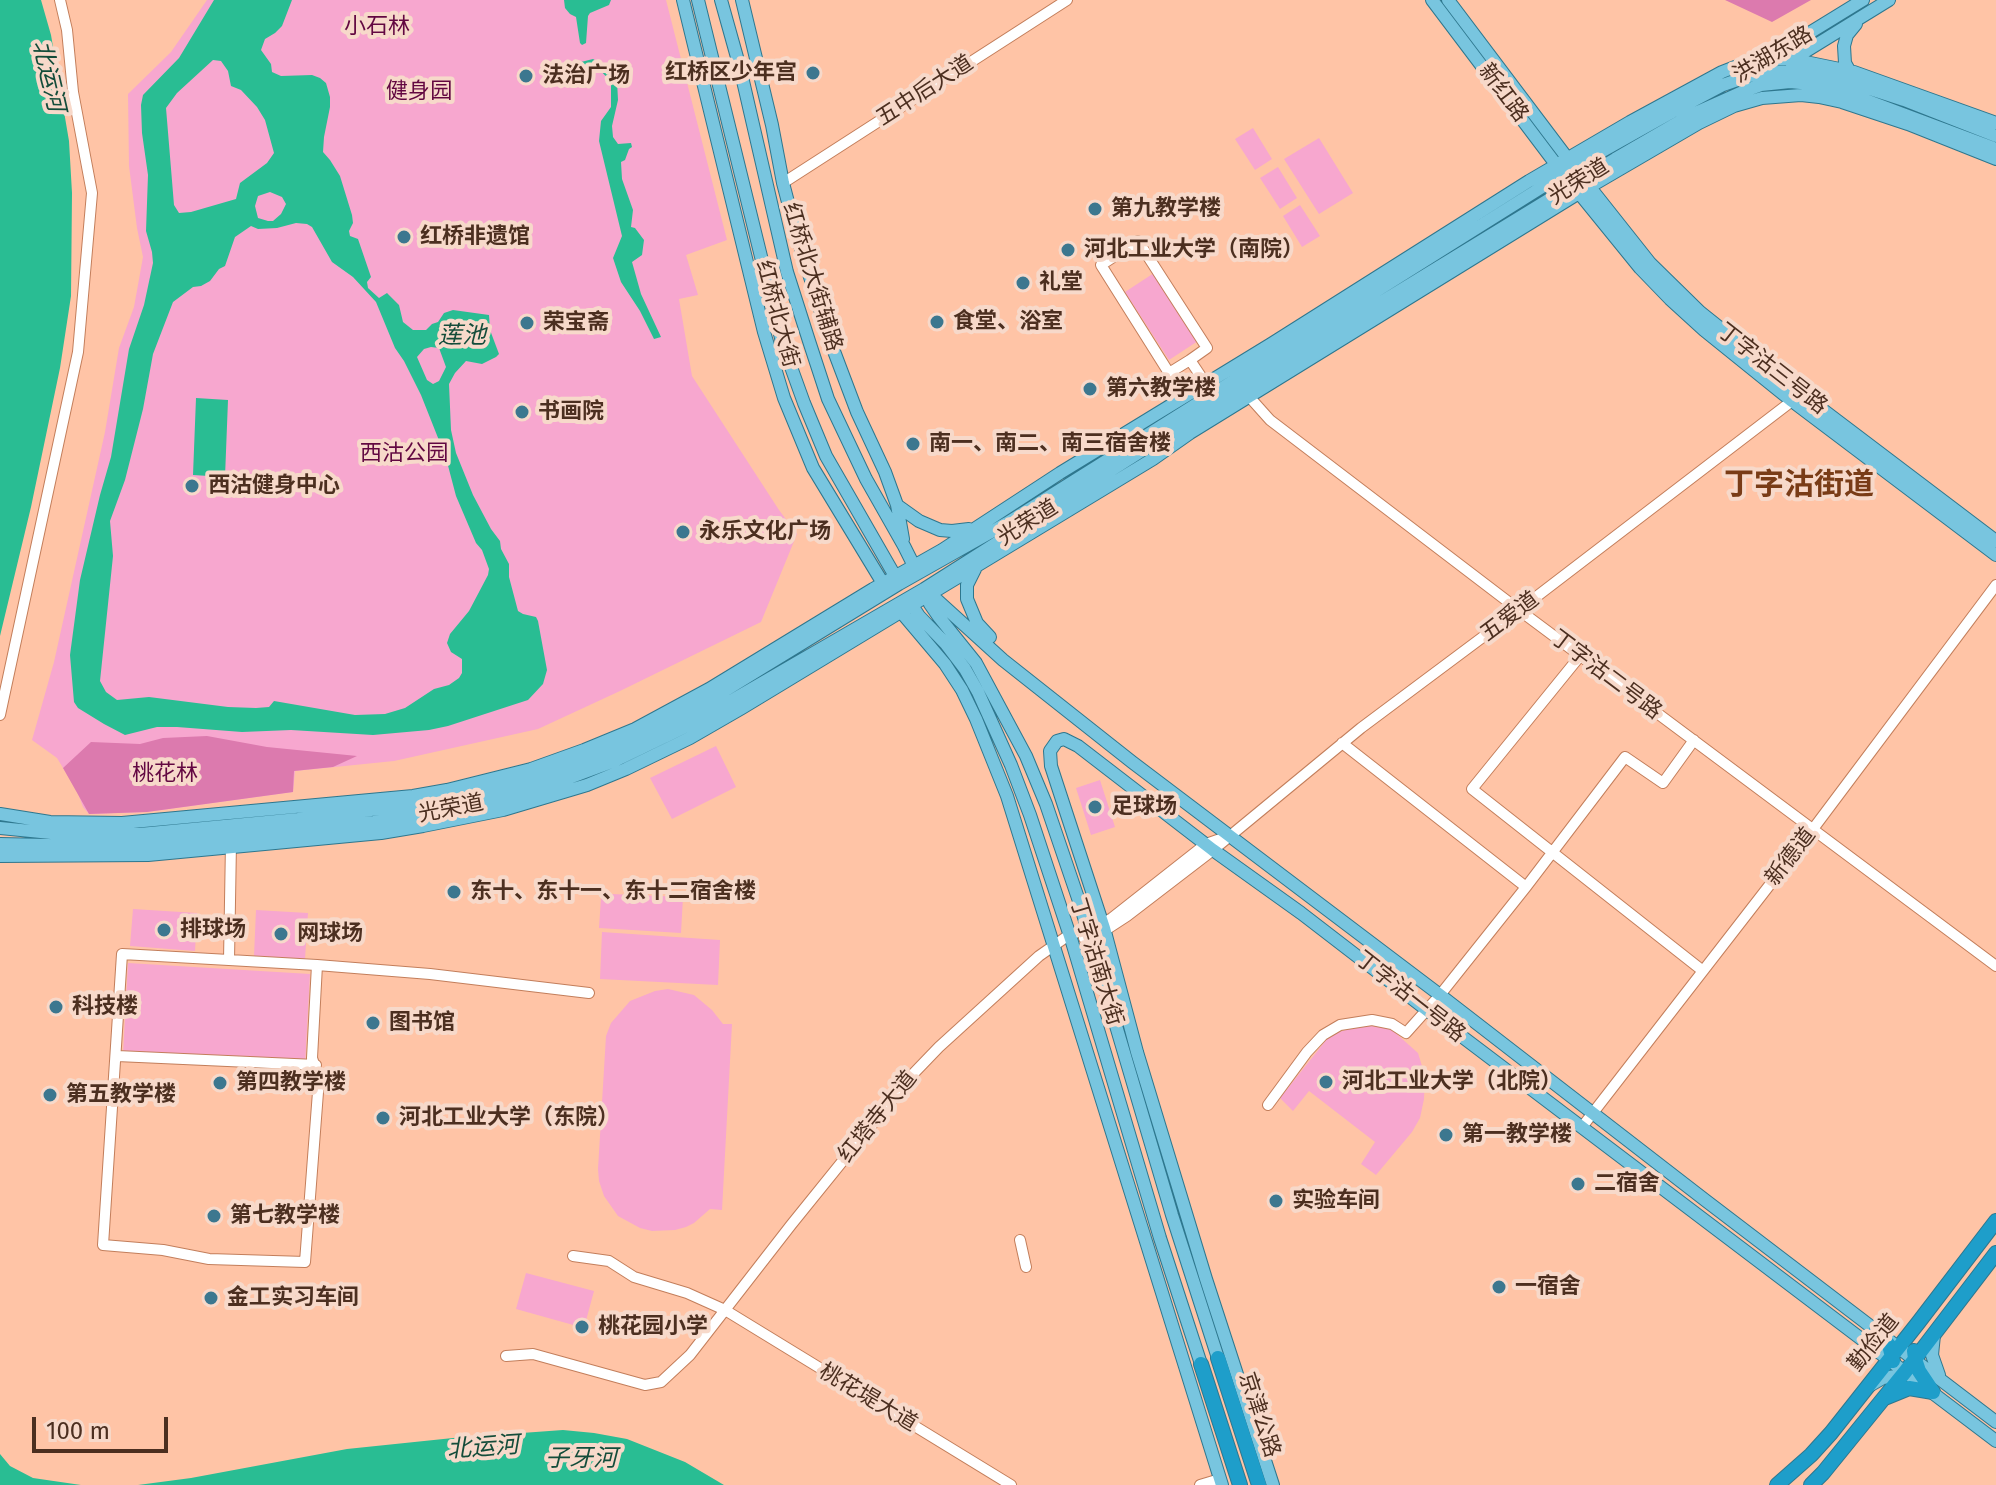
<!DOCTYPE html>
<html>
<head>
<meta charset="utf-8">
<style>
	body { margin:0 }
	#map { position:relative; width:1996px; height:1485px; overflow:hidden; background:#ffc4a6; font-family:"Fira Sans",sans-serif }
	canvas { display:block }
	.scale { position:absolute; left:32px; top:1417px; width:136px; height:36px; box-sizing:border-box; border:4px solid #4c2f20; border-top:0; padding-left:10px; font-size:24px; line-height:28px; white-space:nowrap; color:#4c2f20; -webkit-text-stroke:6px #f7d9ca; paint-order:stroke }
</style>
</head>
<body>
<div id="map">
<canvas width="1996" height="1485"></canvas>
<div class="scale">100 m</div>
</div>
<script>
const ctx = document.querySelector('canvas').getContext('2d');
ctx.lineJoin = 'round';
function fill(path, color) { ctx.fillStyle = color; ctx.fill(path, 'evenodd'); }
const shape = rows => new Path2D(rows.map(r => 'M' + r).join(''));
function strokePath(path, color, width, dash) { ctx.strokeStyle = color; ctx.lineWidth = width; ctx.lineCap = dash ? 'butt' : 'round'; ctx.setLineDash(dash || []); ctx.stroke(path); }
function label(font, color, halo, rows, align = 'center') {
  ctx.font = font + ' "Fira Sans","Noto Sans SC",sans-serif'; ctx.lineWidth = 8; ctx.setLineDash([]); ctx.textBaseline = 'middle'; ctx.strokeStyle = halo; ctx.fillStyle = color; for (const [text, x, y, turn = 0] of rows) {
    ctx.save(); ctx.translate(x, y); ctx.rotate((+turn || 0) * Math.PI / 180); ctx.textAlign = isNaN(turn) ? turn : align; if (halo) ctx.strokeText(text, 0, 0); ctx.fillText(text, 0, 0); ctx.restore();
  }
}
fill(shape([
	[207,0,666,0,727,240,686,255,698,295,679,299,692,376,779,510,797,534,761,622,620,691,538,729,394,761,295,771,293,792,147,812,89,814,83,807,77,791,57,758,32,740,54,662,105,432,119,348,134,307,143,257,137,228,129,166,128,94,171,52],
	[1253,128,1272,159,1255,170,1235,139],
	[1319,138,1353,193,1319,214,1284,159],
	[1278,167,1297,198,1280,209,1260,178],
	[1300,205,1320,236,1302,247,1283,216],
	[1154,273,1198,341,1169,360,1125,292],
	[716,746,736,787,672,819,650,778],
	[1100,780,1115,827,1091,835,1076,788],
	[611,894,683,897,681,933,599,928,601,898],
	[133,909,197,913,195,951,130,946],
	[256,910,308,913,305,959,254,956],
	[602,932,720,940,718,985,600,979],
	[128,963,310,974,305,1065,123,1054],
	[668,989,694,995,712,1010,723,1024,732,1024,722,1210,710,1209,694,1223,686,1227,675,1230,652,1231,640,1228,618,1216,604,1196,599,1181,598,1169,606,1036,611,1023,630,1001,655,991],
	[1372,1026,1391,1029,1418,1053,1425,1076,1424,1099,1420,1118,1412,1132,1376,1175,1361,1164,1375,1142,1309,1091,1293,1111,1280,1098,1327,1039,1339,1032,1355,1027],
	[526,1273,594,1291,584,1328,516,1309]
]), '#f7a7cf');
fill(shape([
	[1725,0,1811,0,1772,22],
	[207,736,267,747,357,756,333,767,294,771,293,792,147,812,89,814,63,768,91,742,140,744,163,738]
]), '#dc7aae');
fill(shape([
	[0,0,41,0,51,35,69,141,72,193,71,296,60,368,31,507,0,636],
	[214,0,292,0,282,26,275,33,265,39,261,50,271,64,272,72,281,76,312,75,320,78,326,83,330,97,330,107,324,137,323,152,330,160,340,176,352,215,353,223,349,231,350,236,358,239,371,277,367,282,368,288,379,298,387,293,399,305,403,322,413,330,426,330,432,324,438,322,444,313,453,310,489,315,490,330,499,354,496,357,482,364,466,361,455,373,449,384,451,430,456,453,473,495,491,529,500,541,501,549,509,564,509,577,518,611,523,614,536,617,538,621,547,670,543,684,528,700,448,726,429,730,373,735,291,730,242,732,177,727,157,727,125,735,104,724,78,708,74,702,70,655,80,580,100,495,111,457,129,349,144,305,153,263,152,252,146,231,148,175,142,133,141,105,143,95,179,58],
	[213,60,221,61,228,71,231,86,241,90,257,107,265,120,274,153,267,163,240,183,236,199,191,212,179,213,174,205,166,108,177,93],
	[270,192,282,197,286,204,281,214,273,221,268,221,258,218,255,206,258,196],
	[296,223,307,224,312,227,332,262,353,277,376,302,395,348,404,361,421,395,446,458,456,496,476,543,482,550,489,569,488,575,469,611,450,634,447,643,451,652,462,659,462,673,459,678,449,685,434,689,405,708,385,714,355,715,274,701,269,707,256,708,228,707,149,697,117,700,106,692,100,681,113,556,110,521,125,480,143,409,153,354,173,302,193,287,201,286,210,281,219,269,225,266,235,237,251,226,258,229,277,228],
	[431,347,439,348,446,367,439,381,433,384,427,380,417,357,424,349],
	[564,0,611,0,609,5,590,13,588,16,586,43,582,45,580,43,576,17,570,14,565,8],
	[593,59,610,69,617,81,618,100,612,126,613,137,618,144,631,143,632,147,629,149,625,160,621,162,622,179,633,210,631,227,635,228,644,240,642,255,632,262,641,294,661,337,654,339,640,311,621,282,613,258,622,236,599,141,601,121,611,107,611,82,600,70,583,68,577,63],
	[196,398,228,400,225,477,193,475],
	[563,1430,594,1433,627,1439,685,1462,724,1485,138,1485,191,1478,347,1449,453,1438],
	[0,1454,10,1466,33,1478,81,1485,0,1485]
]), '#29bd93');
const minor = shape([
	[783,183,1067,0],
	[1190,360,1169,373,1101,265,1138,241,1207,348,1190,360,1206,384],
	[1247,391,1253,401,1270,420,1519,610,1996,966],
	[1580,656,1472,789,1703,971],
	[0,715,78,352,84,284,92,193,73,92,67,30,60,0],
	[1342,743,1526,887],
	[231,843,229,960,122,954,103,1245,163,1250,209,1259,305,1262,319,1079,312,1058,317,965],
	[1084,938,1104,931,1127,916,1213,850,1361,728,1519,610,1792,401],
	[229,960,317,965,430,974,589,993],
	[117,1056,316,1065],
	[1268,1105,1307,1052,1323,1035,1340,1025,1372,1020,1392,1024,1406,1033,1440,995,1526,887,1625,757,1663,783,1694,740],
	[1582,1127,1813,829,1996,585],
	[1020,1240,1026,1267],
	[573,1256,609,1261,634,1277,687,1293,725,1310,1011,1485],
	[506,1356,533,1354,645,1385,661,1382,690,1355,791,1225,913,1074,939,1047,1039,956,1069,935,1102,924,1112,918,1206,844,1229,836],
	[1200,1485,1220,1479]
]);
const major = shape([
	[683,0,764,332,784,398,813,468,887,590],
	[698,0,782,342,804,403,826,456,899,583],
	[721,0,740,68,787,272,809,341,828,399,866,479,904,546,917,572],
	[742,0,772,125,783,183,795,229,829,338,857,412,885,472,897,505,903,539],
	[1432,0,1561,171],
	[1448,0,1571,163],
	[1767,59,1863,0],
	[1790,61,1889,0],
	[1850,72,1845,63,1844,46,1847,35,1856,24],
	[1585,181,1650,263,1700,312,1810,400,1996,541],
	[1575,188,1640,268,1670,299,1704,330,1792,401,1996,555],
	[898,506,919,521,940,530,952,531,969,529],
	[975,569,967,585,967,599,977,623,990,637],
	[925,589,930,604,939,617,976,663,1026,756,1046,804,1080,904,1172,1215,1218,1358],
	[927,591,1003,660,1132,762,1440,995,1705,1200,1996,1422],
	[908,599,919,616,946,644,965,669,978,692,1011,765,1030,815,1072,942,1160,1238,1201,1364],
	[896,606,945,664,962,690,976,719,1007,796,1222,1485],
	[0,814,50,822,122,823,413,796,447,790,531,769,584,750,635,729,709,689,873,589,942,550,1060,473,1271,344,1529,181,1630,122,1722,72,1740,65,1765,60,1791,59,1854,72,1996,123],
	[0,828,61,834,140,834,298,819,427,803,491,790,533,779,557,772,618,747,695,709,899,584,1007,523,1574,167,1672,112,1723,85,1746,77,1761,73,1798,71,1843,80,1904,100,1996,136],
	[0,844,94,846,140,845,374,822,444,811,507,797,553,784,612,762,693,723,924,589,1244,386,1615,159,1691,115,1747,90,1761,85,1790,82,1811,84,1839,90,1996,149],
	[0,856,148,855,381,833,423,826,503,810,587,785,626,769,690,738,742,708,1153,459,1190,433,1579,193,1699,123,1734,106,1762,98,1801,95,1819,97,1842,102,1908,124,1996,159],
	[1934,1335,1932,1355,1939,1375],
	[1869,1386,1883,1378,1908,1374],
	[1273,1485,1206,1279,1137,1052,1104,928,1051,766,1050,751,1057,741,1064,739,1078,746,1213,850,1301,913,1427,1010,1996,1441]
]);
const highway = shape([
	[1876,1330,1889,1345,1893,1361],
	[1914,1351,1915,1359,1919,1371,1933,1392],
	[1218,1358,1259,1485],
	[1201,1364,1240,1485],
	[1887,1397,1909,1388,1933,1392],
	[1777,1485,1811,1455,1831,1433,1918,1323,1996,1221],
	[1811,1485,1823,1473,1905,1372,1996,1253]
]);
strokePath(minor, '#c37e5b', 12);
strokePath(major, '#2e778e', 14);
strokePath(highway, '#2e778e', 16);
strokePath(minor, '#fff', 10);
strokePath(major, '#78c5df', 12);
strokePath(highway, '#1e9eca', 14);
for (const [x, y, r, color] of [
	[813,73,8,"#3c778f"],
	[526,76,8,"#3c778f"],
	[1095,209,8,"#3c778f"],
	[404,237,8,"#3c778f"],
	[1068,250,8,"#3c778f"],
	[1023,283,8,"#3c778f"],
	[937,322,8,"#3c778f"],
	[527,323,8,"#3c778f"],
	[1090,389,8,"#3c778f"],
	[522,412,8,"#3c778f"],
	[913,444,8,"#3c778f"],
	[192,486,8,"#3c778f"],
	[683,532,8,"#3c778f"],
	[1095,807,8,"#3c778f"],
	[454,892,8,"#3c778f"],
	[164,930,8,"#3c778f"],
	[281,934,8,"#3c778f"],
	[56,1007,8,"#3c778f"],
	[373,1023,8,"#3c778f"],
	[1326,1082,8,"#3c778f"],
	[220,1083,8,"#3c778f"],
	[50,1095,8,"#3c778f"],
	[383,1118,8,"#3c778f"],
	[1446,1135,8,"#3c778f"],
	[1578,1184,8,"#3c778f"],
	[1276,1201,8,"#3c778f"],
	[214,1216,8,"#3c778f"],
	[1499,1287,8,"#3c778f"],
	[211,1298,8,"#3c778f"],
	[582,1327,8,"#3c778f"]
]) { const dot = new Path2D(); dot.arc(x, y, r, 0, 2 * Math.PI); ctx.fillStyle = color; ctx.fill(dot); strokePath(dot, '#f7d9ca', 3); }
label('22px', '#620741', '#f7d9ca', [
	["小石林",377,27],
	["健身园",419,92],
	["西沽公园",404,454],
	["桃花林",165,774]
]);
label('22px', '#4c2f20', '#f7d9ca', [
	["洪湖东路",1773,55,-31],
	["五中后大道",925,91,-33],
	["新红路",1503,93,53],
	["光荣道",1579,182,-32],
	["红桥北大街辅路",812,277,73],
	["红桥北大街",777,314,75],
	["丁字沽三号路",1772,369,38],
	["光荣道",1028,523,-32],
	["五爱道",1510,617,-37],
	["丁字沽二号路",1606,675,37],
	["光荣道",451,809,-11],
	["新德道",1791,857,-52],
	["丁字沽南大街",1096,962,73],
	["丁字沽一号路",1410,997,38],
	["红塔寺大道",878,1117,-51],
	["勤俭道",1874,1343,-51],
	["桃花堤大道",868,1398,31],
	["京津公路",1259,1415,72]
]);
label('bold 22px', '#4c2f20', '#f7d9ca', [
	["红桥区少年宫",797,73,"right"],
	["法治广场",542,76],
	["第九教学楼",1111,209],
	["红桥非遗馆",420,237],
	["河北工业大学（南院）",1084,250],
	["礼堂",1039,283],
	["食堂、浴室",953,322],
	["荣宝斋",543,323],
	["第六教学楼",1106,389],
	["书画院",538,412],
	["南一、南二、南三宿舍楼",929,444],
	["西沽健身中心",208,486],
	["永乐文化广场",699,532],
	["足球场",1111,807],
	["东十、东十一、东十二宿舍楼",470,892],
	["排球场",180,930],
	["网球场",297,934],
	["科技楼",72,1007],
	["图书馆",389,1023],
	["河北工业大学（北院）",1342,1082],
	["第四教学楼",236,1083],
	["第五教学楼",66,1095],
	["河北工业大学（东院）",399,1118],
	["第一教学楼",1462,1135],
	["二宿舍",1594,1184],
	["实验车间",1292,1201],
	["第七教学楼",230,1216],
	["一宿舍",1515,1287],
	["金工实习车间",227,1298],
	["桃花园小学",598,1327]
], 'left');
label('italic 24px', '#134c3a', '#f7d9ca', [
	["北运河",48,76,77],
	["莲池",462,336],
	["北运河",483,1448,-4],
	["子牙河",581,1459]
]);
label('bold 30px', '#793c17', '#f7d9ca', [
	["丁字沽街道",1799,486]
]);
</script>
</body>
</html>
